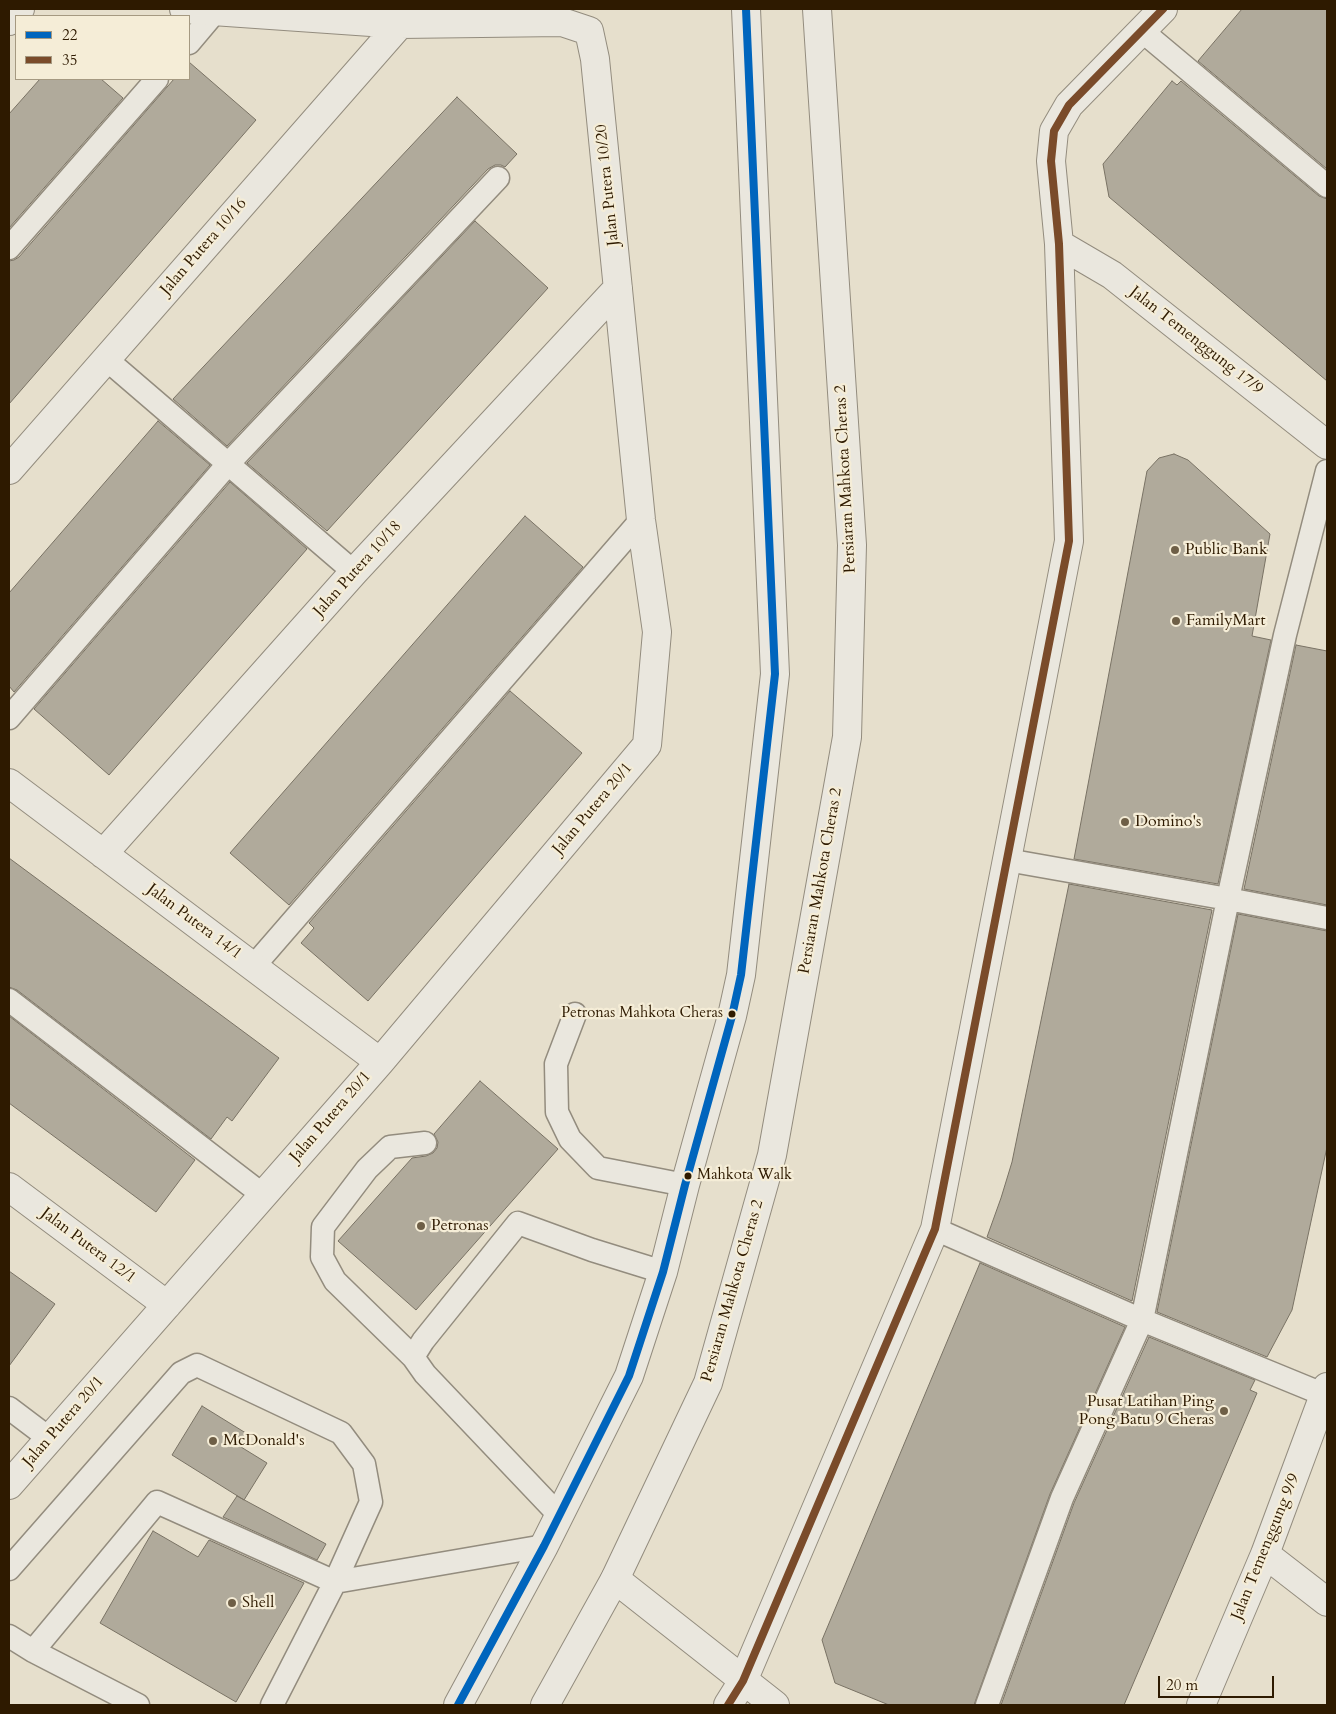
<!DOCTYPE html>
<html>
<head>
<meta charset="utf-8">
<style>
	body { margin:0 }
	#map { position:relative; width:1336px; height:1714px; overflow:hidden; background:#e6dfcc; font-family:Cardo,serif }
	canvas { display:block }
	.frame { position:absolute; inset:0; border:10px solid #2e1a00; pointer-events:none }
	.legend { position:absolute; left:15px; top:15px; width:175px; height:65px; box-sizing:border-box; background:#f5edd7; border:1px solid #a59981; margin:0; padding:6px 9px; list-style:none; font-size:15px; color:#2e1a00 }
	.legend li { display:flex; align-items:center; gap:10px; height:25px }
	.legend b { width:25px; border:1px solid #a59981 }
	.scale { position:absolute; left:1158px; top:1676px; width:116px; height:22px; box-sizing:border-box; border:2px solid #2e1a00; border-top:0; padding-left:6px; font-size:15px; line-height:18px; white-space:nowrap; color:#2e1a00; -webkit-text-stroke:4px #f5edd7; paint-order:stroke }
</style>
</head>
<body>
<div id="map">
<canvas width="1336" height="1714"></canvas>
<div class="frame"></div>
<ul class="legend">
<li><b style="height:6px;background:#0065bd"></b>22</li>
<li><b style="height:6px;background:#7a4b2a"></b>35</li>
</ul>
<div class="scale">20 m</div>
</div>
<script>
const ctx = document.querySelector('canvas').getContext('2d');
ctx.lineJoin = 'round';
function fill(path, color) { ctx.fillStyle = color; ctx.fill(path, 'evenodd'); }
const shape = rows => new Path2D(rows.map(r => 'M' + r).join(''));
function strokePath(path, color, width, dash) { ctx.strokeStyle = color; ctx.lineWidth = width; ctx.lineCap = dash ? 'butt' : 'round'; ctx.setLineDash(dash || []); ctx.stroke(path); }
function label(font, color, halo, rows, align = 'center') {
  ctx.font = font + ' Cardo,serif'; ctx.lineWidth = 4.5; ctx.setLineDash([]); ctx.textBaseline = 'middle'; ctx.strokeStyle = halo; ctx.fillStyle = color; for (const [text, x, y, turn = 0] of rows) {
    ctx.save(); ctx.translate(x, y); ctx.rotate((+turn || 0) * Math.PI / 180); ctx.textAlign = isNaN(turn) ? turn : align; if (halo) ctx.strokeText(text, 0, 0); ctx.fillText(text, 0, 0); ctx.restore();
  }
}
const building = shape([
	[1242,9,1327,9,1327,169,1198,61,1242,9],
	[189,62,256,120,9,404,9,261,14,260,19,257,174,79,189,79,189,62],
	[40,79,101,79,123,98,9,228,9,114,40,79],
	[1172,81,1177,85,1181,81,1319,196,1327,199,1327,381,1109,197,1103,164,1172,81],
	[457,97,517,154,505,167,501,165,495,165,488,169,227,446,173,399,457,97],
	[475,221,548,288,327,531,247,463,475,221],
	[158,421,210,465,14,692,9,686,9,593,158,421],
	[1174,454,1188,460,1270,534,1252,636,1271,640,1218,884,1074,859,1147,471,1159,458,1174,454],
	[230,482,307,549,109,775,34,709,230,482],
	[525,516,583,567,289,905,230,853,525,516],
	[1296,645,1327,651,1327,905,1244,889,1296,645],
	[510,691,582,753,368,1001,301,943,314,928,309,923,510,691],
	[9,858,279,1058,232,1121,227,1117,211,1139,17,990,9,987,9,858],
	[1069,884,1212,910,1132,1301,987,1237,1001,1198,1012,1162,1069,884],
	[1238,914,1327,931,1327,1147,1292,1310,1267,1357,1157,1312,1238,914],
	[9,1016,195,1160,156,1212,9,1103,9,1016],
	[480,1081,558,1149,416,1310,338,1241,412,1158,426,1156,433,1153,437,1148,438,1142,434,1134,480,1081],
	[980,1263,1125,1327,1050,1494,974,1705,889,1705,835,1683,822,1640,980,1263],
	[9,1271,55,1304,9,1366,9,1271],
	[1149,1337,1255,1380,1250,1390,1257,1393,1124,1705,1001,1705,1074,1503,1149,1337],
	[202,1406,249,1435,241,1447,267,1463,244,1500,172,1455,202,1406],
	[237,1496,326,1544,317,1560,223,1517,237,1496],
	[153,1531,198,1557,209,1540,304,1583,236,1702,100,1623,153,1531]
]);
fill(building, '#b0aa9b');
strokePath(building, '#797264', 1);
const service = shape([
	[1142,31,1327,186],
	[189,43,216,11],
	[9,248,157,79],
	[106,359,354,572],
	[9,718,228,464,498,178],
	[1007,860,1228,899,1327,918],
	[253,967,641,520],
	[9,1000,263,1195],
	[575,1014,556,1064,557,1112,570,1139,598,1168,685,1185],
	[935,1229,1142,1320,1325,1395],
	[413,1357,335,1281,322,1257,323,1227,367,1169,390,1147,425,1143],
	[9,1408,50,1439],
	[559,1515,425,1374,413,1357,423,1341,518,1223,592,1250,663,1272],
	[9,1569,181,1373,197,1365,341,1433,364,1464,371,1502,335,1582,157,1502,33,1651],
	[9,1636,33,1651,138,1705],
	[272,1705,335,1582,544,1546],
	[987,1705,1062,1498,1142,1320,1228,899,1285,635,1327,471]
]);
const minor = shape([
	[9,21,20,9],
	[1059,244,1112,275,1327,445],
	[9,470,400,24],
	[9,783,380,1062],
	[103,854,354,572,618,288],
	[9,1187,167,1305],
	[9,1485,380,1062,647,745,657,632,641,520,595,59,589,31,562,22,400,24,184,9],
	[1265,1554,1327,1602],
	[615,1579,775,1705],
	[728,1705,743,1681,935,1229,1069,541,1059,244,1051,161,1054,131,1069,105,1163,9],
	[1201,1705,1265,1554,1327,1387]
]);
const tertiary = shape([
	[458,1705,544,1546,629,1376,663,1272,685,1185,732,1016,741,975,775,674,746,9],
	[545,1705,615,1579,708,1383,772,1155,847,737,852,545,817,9]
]);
strokePath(service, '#938c7e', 25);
strokePath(minor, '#938c7e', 30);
strokePath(tertiary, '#938c7e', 30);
strokePath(service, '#eae7de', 22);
strokePath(minor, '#eae7de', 28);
strokePath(tertiary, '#eae7de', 28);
strokePath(shape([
	[458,1705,544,1546,629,1376,663,1272,685,1185,732,1016,741,975,775,674,746,9]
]), '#0065bd', 8);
strokePath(shape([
	[728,1705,743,1681,935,1229,1069,541,1059,244,1051,161,1054,131,1069,105,1163,9]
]), '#7a4b2a', 8);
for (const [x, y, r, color] of [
	[1175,550,5,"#6e5f47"],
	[1176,621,5,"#6e5f47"],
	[1125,822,5,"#6e5f47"],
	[732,1014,4.5,"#2e1a00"],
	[688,1176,4.5,"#2e1a00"],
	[421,1226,5,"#6e5f47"],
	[1224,1411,5,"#6e5f47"],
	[213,1441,5,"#6e5f47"],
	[232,1603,5,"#6e5f47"]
]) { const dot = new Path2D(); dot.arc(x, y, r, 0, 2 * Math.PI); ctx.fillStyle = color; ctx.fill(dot); strokePath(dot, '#f5edd7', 2); }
label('15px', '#2e1a00', '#f5edd7', [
	["Petronas Mahkota Cheras",723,1014],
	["Mahkota Walk",697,1176,"left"]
], 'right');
label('16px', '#2e1a00', '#f5edd7', [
	["Jalan Putera 10/20",608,185,-96],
	["Jalan Putera 10/16",204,247,-49],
	["Jalan Temenggung 17/9",1196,341,38],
	["Persiaran Mahkota Cheras 2",846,479,-93],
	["Jalan Putera 10/18",358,569,-48],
	["Jalan Putera 20/1",593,809,-50],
	["Persiaran Mahkota Cheras 2",821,881,-80],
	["Jalan Putera 14/1",194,922,37],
	["Jalan Putera 20/1",331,1117,-49],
	["Jalan Putera 12/1",88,1246,37],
	["Persiaran Mahkota Cheras 2",733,1291,-74],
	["Jalan Putera 20/1",64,1422,-49],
	["Jalan Temenggung 9/9",1266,1547,-68]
]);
label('16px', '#2e1a00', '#f5edd7', [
	["Public Bank",1185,550],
	["FamilyMart",1186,621],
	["Domino's",1135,822],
	["Petronas",431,1226],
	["Pusat Latihan Ping",1214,1402,"right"],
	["Pong Batu 9 Cheras",1214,1420,"right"],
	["McDonald's",223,1441],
	["Shell",242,1603]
], 'left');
</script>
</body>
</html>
